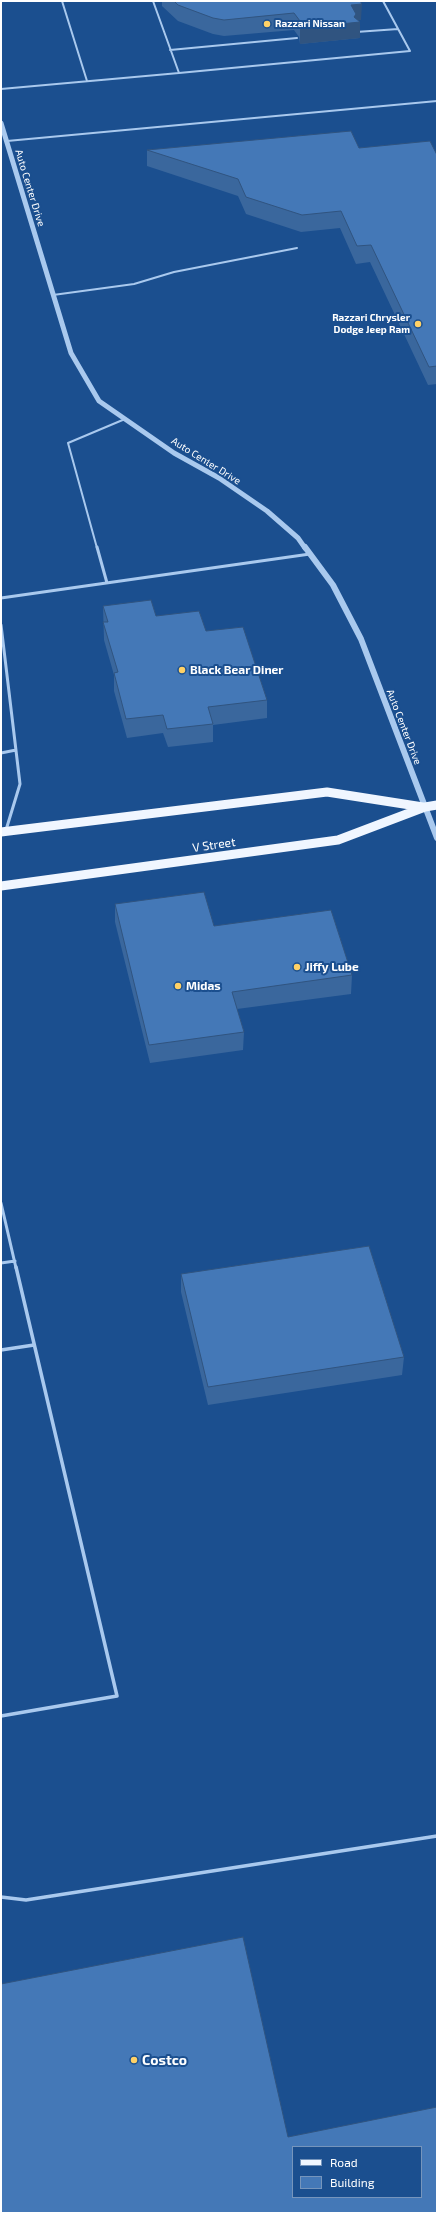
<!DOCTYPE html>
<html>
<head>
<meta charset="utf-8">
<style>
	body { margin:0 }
	#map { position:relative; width:438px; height:2214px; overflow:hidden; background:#1b4f8f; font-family:"Exo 2",sans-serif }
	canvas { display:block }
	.frame { position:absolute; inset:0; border:2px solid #fff; pointer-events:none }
	.legend { position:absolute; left:292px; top:2146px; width:130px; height:52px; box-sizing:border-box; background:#1b4f8f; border:1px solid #7695bc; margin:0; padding:5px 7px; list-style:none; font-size:12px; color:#fff }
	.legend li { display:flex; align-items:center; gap:8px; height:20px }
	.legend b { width:20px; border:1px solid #7695bc }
</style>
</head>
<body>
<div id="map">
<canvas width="438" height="2214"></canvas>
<div class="frame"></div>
<ul class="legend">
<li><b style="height:5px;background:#f0f6ff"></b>Road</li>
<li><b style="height:11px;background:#4478b7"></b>Building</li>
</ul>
</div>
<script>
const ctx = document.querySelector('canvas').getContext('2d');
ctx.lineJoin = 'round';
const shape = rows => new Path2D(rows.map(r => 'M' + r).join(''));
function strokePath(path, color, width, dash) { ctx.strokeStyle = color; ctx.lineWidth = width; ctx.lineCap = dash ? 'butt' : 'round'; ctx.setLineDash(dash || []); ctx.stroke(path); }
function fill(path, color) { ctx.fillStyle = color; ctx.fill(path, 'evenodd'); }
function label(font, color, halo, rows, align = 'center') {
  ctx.font = font + ' "Exo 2",sans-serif'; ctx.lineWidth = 4; ctx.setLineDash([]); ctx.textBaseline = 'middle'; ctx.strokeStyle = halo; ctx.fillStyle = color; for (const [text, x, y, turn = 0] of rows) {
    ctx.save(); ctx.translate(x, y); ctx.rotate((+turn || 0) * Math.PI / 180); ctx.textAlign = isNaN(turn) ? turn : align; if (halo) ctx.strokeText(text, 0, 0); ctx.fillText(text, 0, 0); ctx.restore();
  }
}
strokePath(shape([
	[62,1,87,81],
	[153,1,179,73,410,51,383,1],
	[356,32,398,29],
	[170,50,297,38],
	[1,89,179,73],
	[7,141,437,101],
	[53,295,134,284,174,272,297,248],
	[97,548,68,443,125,419]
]), '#a9c9ee', 2);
strokePath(shape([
	[97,547,107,583],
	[1,598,310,554],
	[1,625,20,784,6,830],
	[1,753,16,750],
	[1,1203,16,1268],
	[1,1263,15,1261]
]), '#a9c9ee', 3);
strokePath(shape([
	[1,1350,34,1345],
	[1,1716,117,1696,16,1267],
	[1,1897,26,1900,437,1836]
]), '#a9c9ee', 3.5);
strokePath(shape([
	[1,123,71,353,99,401,174,453,219,478,267,511,298,538,305,548]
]), '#a9c9ee', 5);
strokePath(shape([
	[305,547,333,585,361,639,437,838]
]), '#a9c9ee', 6);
strokePath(shape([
	[1,832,327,792,423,807],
	[1,886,338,840,425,807,437,805]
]), '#f0f6ff', 9);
fill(shape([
	[162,1,360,1,361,20,358,20,360,22,360,38,300,44,299,37,294,30,224,36,213,34,178,21,162,6],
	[359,148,437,155,437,384,428,385,370,262,356,264,340,228,301,232,246,214,238,196,147,166,147,150],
	[103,606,156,616,206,631,267,700,267,718,213,725,213,742,168,747,163,733,127,738,114,691,114,675,104,640],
	[115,904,214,926,352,975,351,994,237,1009,244,1032,243,1050,150,1063,115,922],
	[181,1274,404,1357,402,1375,208,1405,181,1292]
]), '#3a679d');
fill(shape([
	[362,4,361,20,356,20,360,22,360,38,300,44,300,28,351,5]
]), '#305480');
const building = shape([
	[174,1,360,1,362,4,351,5,356,14,354,17,360,22,300,28,300,21,294,13,224,20,213,18,178,5,174,1],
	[351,131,359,148,430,141,437,155,437,366,429,367,371,245,357,246,341,211,302,215,246,197,238,179,147,150,351,131],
	[151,600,156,616,199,611,206,631,243,627,267,700,208,707,213,724,167,729,163,715,126,719,114,673,118,672,103,622,108,622,103,606,151,600],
	[204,892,214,926,331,910,352,975,232,992,244,1032,149,1045,115,904,204,892],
	[369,1246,404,1357,208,1387,181,1274,369,1246],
	[243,1937,288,2137,437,2107,437,2213,1,2213,1,1984,243,1937],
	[293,2147,421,2147,421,2197,293,2197,293,2147]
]);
fill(building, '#4478b7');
strokePath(building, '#305480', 1);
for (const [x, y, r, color] of [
	[267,24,4,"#ffd166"],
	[418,324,4,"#ffd166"],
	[182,670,4,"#ffd166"],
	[297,967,4,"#ffd166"],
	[178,986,4,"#ffd166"],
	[134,2060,4,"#ffd166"]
]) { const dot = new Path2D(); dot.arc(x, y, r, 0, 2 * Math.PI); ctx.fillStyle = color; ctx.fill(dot); strokePath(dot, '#1b4f8f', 1.5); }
label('bold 10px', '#fff', '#1b4f8f', [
	["Razzari Nissan",275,24],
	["Razzari Chrysler",410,318,"right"],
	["Dodge Jeep Ram",410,330,"right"]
], 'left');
label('10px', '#fff', '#1b4f8f', [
	["Auto Center Drive",30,188,73],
	["Auto Center Drive",206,461,32],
	["Auto Center Drive",404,727,69]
]);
label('bold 12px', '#fff', '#1b4f8f', [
	["Black Bear Diner",190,670],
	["Jiffy Lube",305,967],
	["Midas",186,986]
], 'left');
label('12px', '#fff', '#1b4f8f', [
	["V Street",214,845,-8]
]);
label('bold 14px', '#fff', '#1b4f8f', [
	["Costco",142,2060]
], 'left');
</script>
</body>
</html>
